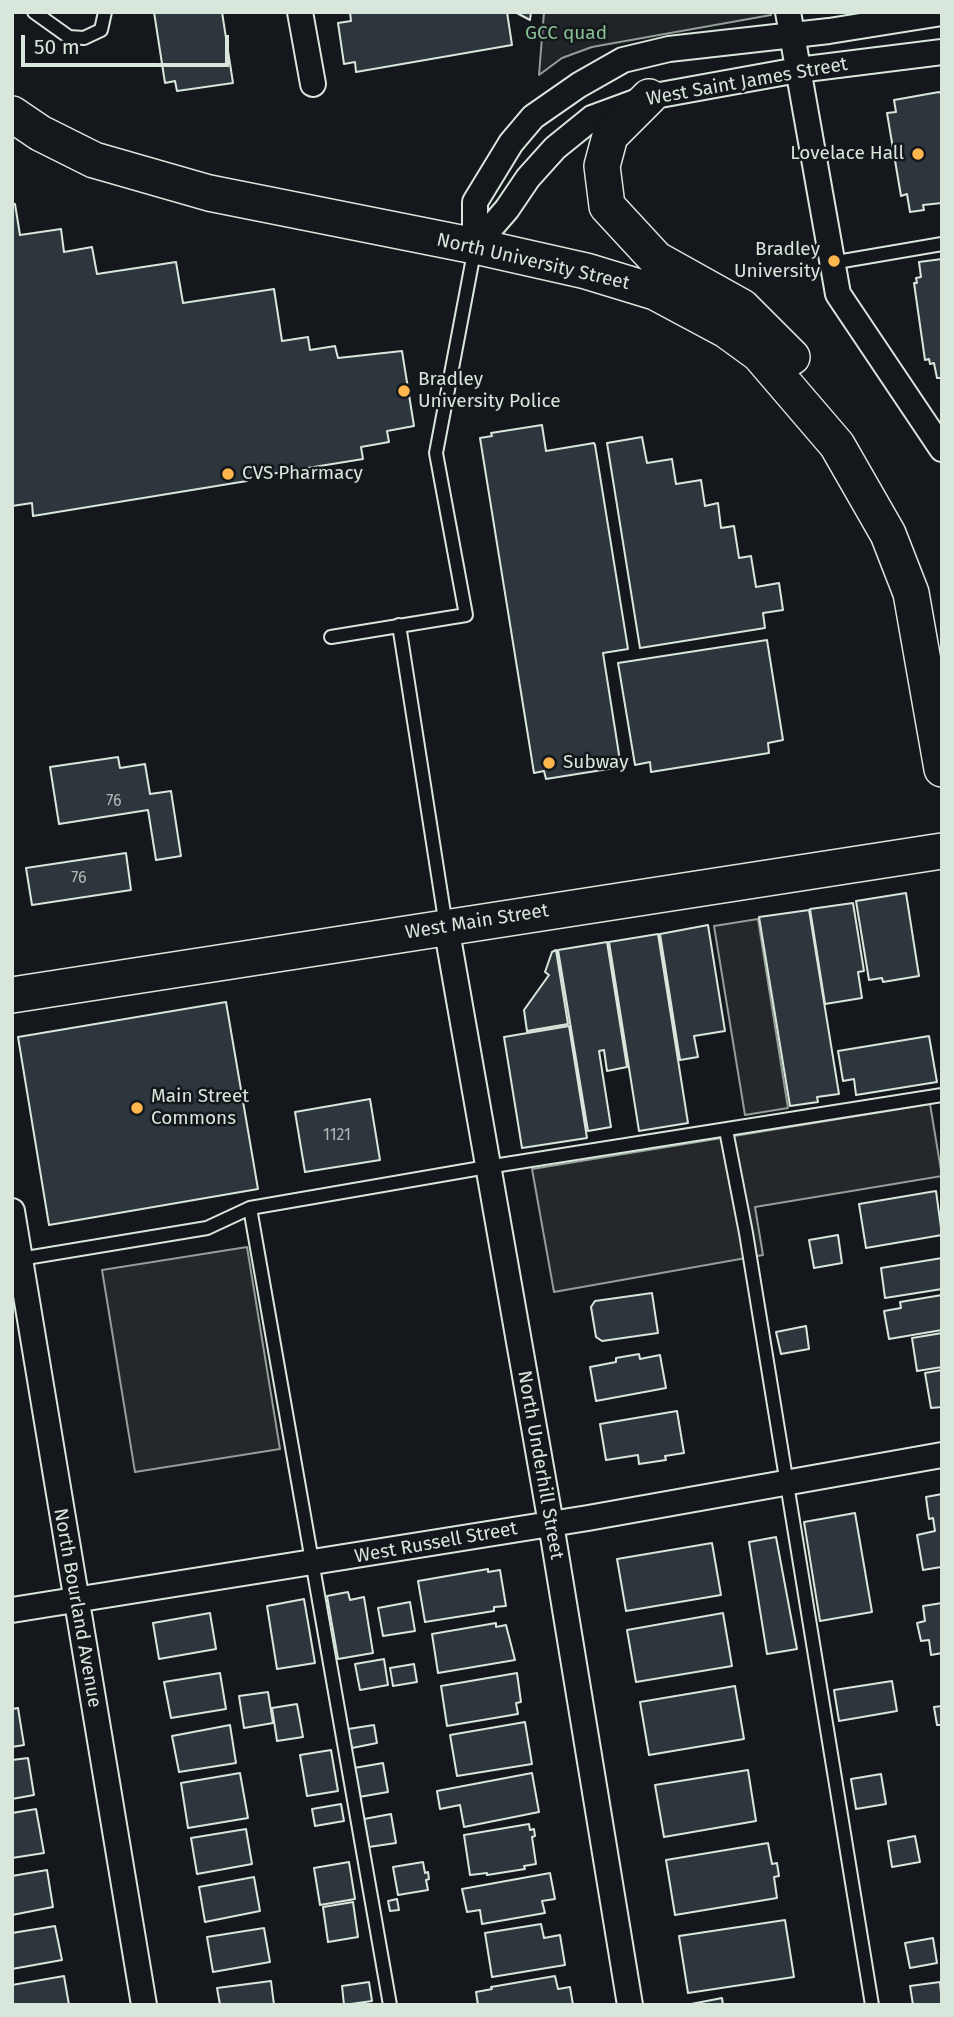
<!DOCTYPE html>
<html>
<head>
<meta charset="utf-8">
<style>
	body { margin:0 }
	#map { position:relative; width:954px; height:2017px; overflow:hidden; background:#14181c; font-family:"Fira Sans",sans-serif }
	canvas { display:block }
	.frame { position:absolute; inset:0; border:14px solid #d8e6dc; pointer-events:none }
	.scale { position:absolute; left:21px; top:35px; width:208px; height:32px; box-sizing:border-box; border:4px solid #d8e6dc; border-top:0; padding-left:9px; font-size:21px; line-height:24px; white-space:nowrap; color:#d8e6dc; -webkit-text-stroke:5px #14181c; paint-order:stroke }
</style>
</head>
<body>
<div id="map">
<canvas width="954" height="2017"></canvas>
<div class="frame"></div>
<div class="scale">50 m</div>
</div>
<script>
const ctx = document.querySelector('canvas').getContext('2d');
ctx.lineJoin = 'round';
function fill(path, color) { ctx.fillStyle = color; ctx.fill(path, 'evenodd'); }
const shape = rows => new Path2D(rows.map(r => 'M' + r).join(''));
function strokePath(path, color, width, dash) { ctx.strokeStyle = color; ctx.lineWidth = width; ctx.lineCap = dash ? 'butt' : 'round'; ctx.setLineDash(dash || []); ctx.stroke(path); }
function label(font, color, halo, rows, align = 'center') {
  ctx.font = font + ' "Fira Sans",sans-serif'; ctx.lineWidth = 5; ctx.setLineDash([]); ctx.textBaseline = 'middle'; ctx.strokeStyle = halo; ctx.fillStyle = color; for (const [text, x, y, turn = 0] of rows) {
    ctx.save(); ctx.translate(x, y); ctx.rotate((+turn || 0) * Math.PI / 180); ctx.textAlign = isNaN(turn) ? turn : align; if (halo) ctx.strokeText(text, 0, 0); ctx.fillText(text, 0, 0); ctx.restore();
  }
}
const green = shape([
	[544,12,770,12,771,15,592,47,562,58,539,75,544,12]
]);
fill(green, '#202428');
strokePath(green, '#939e99', 2);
const parking = shape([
	[758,919,788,1108,745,1115,714,926,758,919],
	[930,1104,942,1176,755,1207,763,1255,554,1292,532,1169,930,1104],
	[247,1247,280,1449,135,1472,102,1270,247,1247]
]);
fill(parking, '#24282b');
strokePath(parking, '#939e99', 2);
const building = shape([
	[154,12,222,12,233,83,177,91,175,81,165,83,154,12],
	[350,12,507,12,512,45,356,72,355,62,344,64,338,23,351,21,350,12],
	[515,12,531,12,530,20,515,12],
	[939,92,942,94,942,203,923,205,924,210,910,212,907,194,901,196,887,113,896,112,894,100,939,92],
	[12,204,15,204,20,235,61,229,64,252,92,247,97,274,176,262,183,303,274,289,282,341,308,337,310,350,335,346,338,358,402,351,414,426,387,431,389,442,361,447,363,459,246,478,247,481,33,516,32,503,12,506,12,204],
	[942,259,942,378,937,378,934,363,930,364,929,359,925,360,914,283,917,283,916,278,921,277,919,262,942,259],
	[542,425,546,451,594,443,595,445,628,649,603,653,621,767,546,779,544,771,534,773,480,438,492,436,491,433,542,425],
	[642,437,647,463,672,459,676,484,701,480,705,506,718,503,721,528,734,526,739,558,751,556,756,587,779,583,783,610,763,613,765,628,640,648,607,443,642,437],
	[767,640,783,740,768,743,769,753,651,772,650,762,635,765,618,663,767,640],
	[118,757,120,768,145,764,150,794,171,791,181,856,156,860,148,810,59,824,50,767,118,757],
	[126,853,131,890,32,905,26,868,126,853],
	[906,893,919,976,883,982,882,978,869,980,856,901,906,893],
	[853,903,864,971,858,972,862,998,825,1004,810,909,853,903],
	[809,910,839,1094,817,1097,818,1102,790,1106,759,917,809,910],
	[708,925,725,1031,694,1036,698,1057,680,1060,660,934,708,925],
	[658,934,688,1123,639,1131,609,942,658,934],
	[607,942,627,1067,607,1071,604,1050,599,1051,611,1127,588,1131,558,950,607,942],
	[556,950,568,1024,527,1031,524,1010,549,975,545,972,552,952,556,950],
	[226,1002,258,1189,49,1225,18,1037,226,1002],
	[569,1026,587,1138,522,1148,504,1037,569,1026],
	[929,1036,937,1082,856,1095,854,1079,843,1081,838,1051,929,1036],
	[370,1099,380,1160,305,1172,295,1112,370,1099],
	[936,1191,942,1235,866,1248,859,1204,936,1191],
	[838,1235,842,1263,814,1268,809,1240,838,1235],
	[942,1258,942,1289,885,1298,881,1268,942,1258],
	[652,1293,658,1333,602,1341,596,1337,591,1307,595,1301,652,1293],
	[942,1295,942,1330,889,1339,884,1311,901,1308,900,1302,942,1295],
	[806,1326,809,1349,781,1354,776,1332,806,1326],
	[942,1333,942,1367,917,1371,912,1338,942,1333],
	[639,1354,640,1359,660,1355,666,1388,596,1401,590,1367,616,1362,616,1358,639,1354],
	[942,1370,942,1407,931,1408,925,1373,942,1370],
	[677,1411,684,1453,665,1456,666,1460,639,1464,638,1455,606,1460,600,1424,677,1411],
	[942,1494,942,1574,941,1567,923,1570,917,1535,935,1531,933,1518,929,1519,926,1497,942,1494],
	[855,1513,872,1612,820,1621,804,1522,855,1513],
	[776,1537,797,1649,767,1654,749,1542,776,1537],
	[712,1543,721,1595,626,1611,617,1559,712,1543],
	[488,1569,488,1572,500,1570,506,1606,494,1607,494,1611,425,1622,418,1581,488,1569],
	[348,1592,350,1600,364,1597,373,1653,338,1659,327,1596,348,1592],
	[304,1599,315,1663,277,1669,267,1606,304,1599],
	[410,1602,415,1631,383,1636,378,1608,410,1602],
	[942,1603,942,1653,931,1655,929,1640,921,1641,917,1623,925,1621,923,1606,942,1603],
	[210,1613,216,1649,159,1659,153,1623,210,1613],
	[723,1613,732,1666,636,1682,627,1630,723,1613],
	[496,1623,496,1627,506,1625,515,1660,438,1673,432,1634,496,1623],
	[384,1659,388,1685,360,1690,355,1664,384,1659],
	[414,1664,417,1682,393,1686,390,1668,414,1664],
	[220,1673,226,1709,171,1718,164,1682,220,1673],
	[517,1673,521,1702,516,1703,518,1714,447,1726,441,1686,517,1673],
	[892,1681,897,1711,839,1721,834,1690,892,1681],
	[735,1686,744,1739,649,1755,640,1702,735,1686],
	[268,1692,273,1723,244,1728,239,1696,268,1692],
	[297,1704,303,1737,277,1741,272,1708,297,1704],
	[942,1706,942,1725,937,1725,934,1707,942,1706],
	[18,1708,24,1745,12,1747,12,1709,18,1708],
	[525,1722,532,1764,457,1776,450,1735,525,1722],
	[230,1725,236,1763,179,1772,172,1736,230,1725],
	[374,1725,377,1743,352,1748,348,1729,374,1725],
	[331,1750,338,1791,307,1796,300,1755,331,1750],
	[28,1758,34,1795,12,1799,12,1760,28,1758],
	[383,1763,388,1792,359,1797,354,1768,383,1763],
	[748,1770,756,1821,664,1837,655,1785,748,1770],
	[240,1773,248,1818,188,1828,181,1783,240,1773],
	[532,1773,539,1812,464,1827,460,1805,440,1809,437,1791,532,1773],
	[881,1774,886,1804,856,1809,851,1779,881,1774],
	[341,1804,344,1821,315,1826,312,1809,341,1804],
	[36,1809,44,1853,12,1858,12,1813,36,1809],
	[391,1814,396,1843,369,1847,364,1819,391,1814],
	[529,1824,530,1830,534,1829,535,1836,532,1837,536,1864,524,1866,525,1869,487,1875,487,1873,470,1875,464,1835,529,1824],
	[246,1829,252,1864,197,1874,191,1838,246,1829],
	[915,1836,920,1862,892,1867,888,1841,915,1836],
	[768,1843,772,1864,777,1863,779,1876,774,1877,777,1898,675,1915,666,1860,768,1843],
	[349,1862,355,1899,320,1905,314,1868,349,1862],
	[423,1862,425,1873,428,1872,429,1879,426,1880,428,1890,398,1895,393,1867,423,1862],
	[47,1870,53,1907,12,1915,12,1876,47,1870],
	[550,1873,555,1899,542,1901,545,1913,482,1924,480,1910,467,1912,462,1889,550,1873],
	[254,1877,260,1911,205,1922,199,1887,254,1877],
	[397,1899,399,1910,390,1911,388,1901,397,1899],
	[353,1902,358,1937,328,1942,323,1907,353,1902],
	[785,1920,794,1977,688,1993,679,1936,785,1920],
	[541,1924,544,1938,560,1935,565,1965,492,1977,485,1933,541,1924],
	[55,1926,62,1960,12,1969,12,1933,55,1926],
	[264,1928,270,1962,213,1972,207,1937,264,1928],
	[933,1938,937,1963,910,1968,905,1943,933,1938],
	[64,1976,69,2005,13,2005,12,1985,64,1976],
	[555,1976,558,1989,570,1987,573,2005,478,2005,476,1992,492,1989,491,1987,555,1976],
	[271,1981,274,2005,220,2005,217,1988,271,1981],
	[369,1982,372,2001,344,2005,342,1986,369,1982],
	[940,1982,942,2005,913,2005,910,1986,940,1982],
	[722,1998,723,2005,686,2005,722,1998]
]);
fill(building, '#2c363c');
strokePath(building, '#d8e6dc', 2);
const lane = shape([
	[34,12,69,37,84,38,101,30,105,12],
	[831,263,942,244],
	[399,625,446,926],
	[331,637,466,615,436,453,475,247],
	[726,1130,746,1233,872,2005],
	[250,1208,390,2005],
	[20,1259,207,1228,250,1208,487,1167,942,1095]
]);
const street = shape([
	[300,12,313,84],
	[788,12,838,294,942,449],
	[475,246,475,202,511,143,533,117,579,85,623,60,669,49,829,31,942,13],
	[475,246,507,209,528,178,555,148,592,118,649,97,798,70,942,52],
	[446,926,551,1524,630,2005],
	[12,1211,144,2005],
	[12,1610,588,1518,942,1455]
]);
const secondary = shape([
	[649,97,610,136,602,166,607,206,656,259,742,307,792,357],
	[12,114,40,133,94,160,209,193,475,246,586,271,655,292,726,330,759,354,837,445,888,534,911,593,942,769],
	[12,995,942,851]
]);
strokePath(lane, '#d8e6dc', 16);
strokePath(street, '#d8e6dc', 28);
strokePath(secondary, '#d8e6dc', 38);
strokePath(lane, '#14181c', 12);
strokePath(street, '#14181c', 24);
strokePath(secondary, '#14181c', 35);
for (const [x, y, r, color] of [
	[918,154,7,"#ffb74d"],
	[834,261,7,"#ffb74d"],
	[404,391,7,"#ffb74d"],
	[228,474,7,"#ffb74d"],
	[549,763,7,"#ffb74d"],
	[137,1108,7,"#ffb74d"]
]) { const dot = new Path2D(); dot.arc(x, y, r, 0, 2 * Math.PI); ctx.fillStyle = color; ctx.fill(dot); strokePath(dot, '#14181c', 2.5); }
label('16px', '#adbab4', null, [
	["76",114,802],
	["76",79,879],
	["1121",337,1136]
]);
label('19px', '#8ac095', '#14181c', [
	["GCC quad",566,34]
]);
label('19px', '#d8e6dc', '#14181c', [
	["West Saint James Street",747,82,-10],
	["North University Street",533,262,13],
	["West Main Street",477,922,-9],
	["North Underhill Street",540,1465,80],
	["West Russell Street",436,1543,-10],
	["North Bourland Avenue",77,1608,80]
]);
label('19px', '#d8e6dc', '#14181c', [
	["Lovelace Hall",904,154,"right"],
	["Bradley",820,250,"right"],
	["University",820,272,"right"],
	["Bradley",418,380],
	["University Police",418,402],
	["CVS Pharmacy",242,474],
	["Subway",563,763],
	["Main Street",151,1097],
	["Commons",151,1119]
], 'left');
</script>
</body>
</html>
